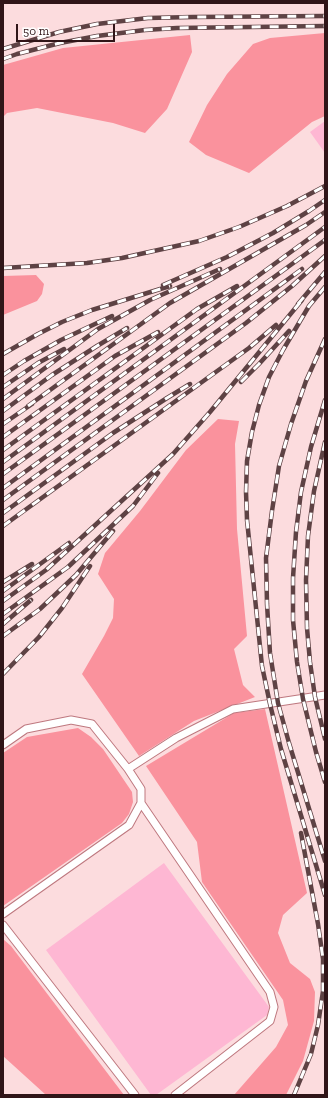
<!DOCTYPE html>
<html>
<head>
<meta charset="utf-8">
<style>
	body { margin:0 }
	#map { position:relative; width:328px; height:1098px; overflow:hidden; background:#fcdcde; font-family:"Zilla Slab",serif }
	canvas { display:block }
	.frame { position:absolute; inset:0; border:4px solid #301518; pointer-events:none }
	.scale { position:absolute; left:16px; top:24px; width:99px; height:18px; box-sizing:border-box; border:2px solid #301518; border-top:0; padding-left:5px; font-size:12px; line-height:14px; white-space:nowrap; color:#301518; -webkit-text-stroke:3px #fff; paint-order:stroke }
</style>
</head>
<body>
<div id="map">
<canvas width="328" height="1098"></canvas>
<div class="frame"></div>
<div class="scale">50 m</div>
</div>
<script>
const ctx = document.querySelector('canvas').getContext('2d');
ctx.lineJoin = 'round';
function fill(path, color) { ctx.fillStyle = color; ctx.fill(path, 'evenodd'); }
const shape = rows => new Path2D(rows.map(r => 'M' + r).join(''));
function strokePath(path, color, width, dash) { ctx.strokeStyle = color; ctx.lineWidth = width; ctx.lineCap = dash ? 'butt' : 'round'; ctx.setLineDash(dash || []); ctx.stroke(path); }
fill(shape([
	[325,33,325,116,312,122,249,173,206,155,189,142,207,105,227,74,253,44,270,38],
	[190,35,192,52,167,109,145,133,113,123,37,108,7,113,3,117,3,65,63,48],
	[36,275,44,284,42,294,37,301,3,315,3,276],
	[218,419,239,421,235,444,237,529,247,636,234,649,243,685,255,697,194,721,139,756,82,674,104,636,113,618,114,599,98,574,105,553,140,511,186,450],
	[265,709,307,893,283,915,278,933,290,963,310,979,315,992,314,1021,303,1061,286,1095,234,1095,276,1047,288,1025,283,1000,202,882,197,842,146,766,234,713],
	[78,728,91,737,103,749,132,792,133,802,129,814,122,823,3,906,3,753,27,737],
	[3,939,11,946,124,1095,46,1095,3,1056]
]), '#fa929d');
fill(shape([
	[325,121,325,153,310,132],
	[164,863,269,1007,267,1015,156,1095,151,1095,46,950]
]), '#feb7d3');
const service = shape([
	[3,745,26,729,71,720,92,724,128,769,176,738,233,709,325,695],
	[141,803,270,992,274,1007,270,1021,175,1095],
	[3,914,129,825,141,803,141,789,128,769],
	[3,925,135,1095]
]);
strokePath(service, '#be787f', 9);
strokePath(service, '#fff', 7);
const rail = shape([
	[3,49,59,32,97,24,148,18,193,17,325,16],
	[3,59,17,54,60,43,97,36,145,30,177,28,325,26],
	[3,268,87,263,122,258,199,241,239,227,287,206,325,186],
	[163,285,227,257,273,233,309,211,325,200],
	[325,287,309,306,283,350,269,377,259,405,252,432,247,461,246,492,247,520,262,666,270,704,281,749,325,895],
	[298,304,325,272],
	[325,339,306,381,291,424,279,466,272,511,266,558,267,604,270,653,278,703,289,743,325,861],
	[3,354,38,334,62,322,92,310,170,286],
	[3,375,24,361,61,340,112,316],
	[241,382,259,364,289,331],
	[3,387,38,363,64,349],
	[3,399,98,329,150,300,220,269],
	[325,400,311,447,301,492,296,532,293,578,293,620,297,662,303,699,316,752,325,782],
	[28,406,170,303,306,225,325,212],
	[3,411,52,375,97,346,127,328],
	[3,424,32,404],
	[3,437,115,356,158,332],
	[325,442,314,491,308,536,306,580,307,628,310,662,315,697,325,739],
	[3,450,197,309,237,286],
	[3,462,325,227],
	[3,474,325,240],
	[3,488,302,269],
	[3,500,246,323,292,286,325,256],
	[3,513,113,433,167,398,190,384],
	[3,526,249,348,276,325],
	[3,582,32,564],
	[3,591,69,543],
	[3,601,46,570,173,454,210,412,302,300],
	[3,614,68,567,133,506,158,473],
	[3,624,31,600],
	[3,636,40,609,76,575,113,531],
	[3,674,39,637,62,608,90,566],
	[294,1095,311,1054,318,1025,323,991,323,959,318,924,301,833]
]);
strokePath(rail, '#5e4244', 4.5);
strokePath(rail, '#fff', 3, [9]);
</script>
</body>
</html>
